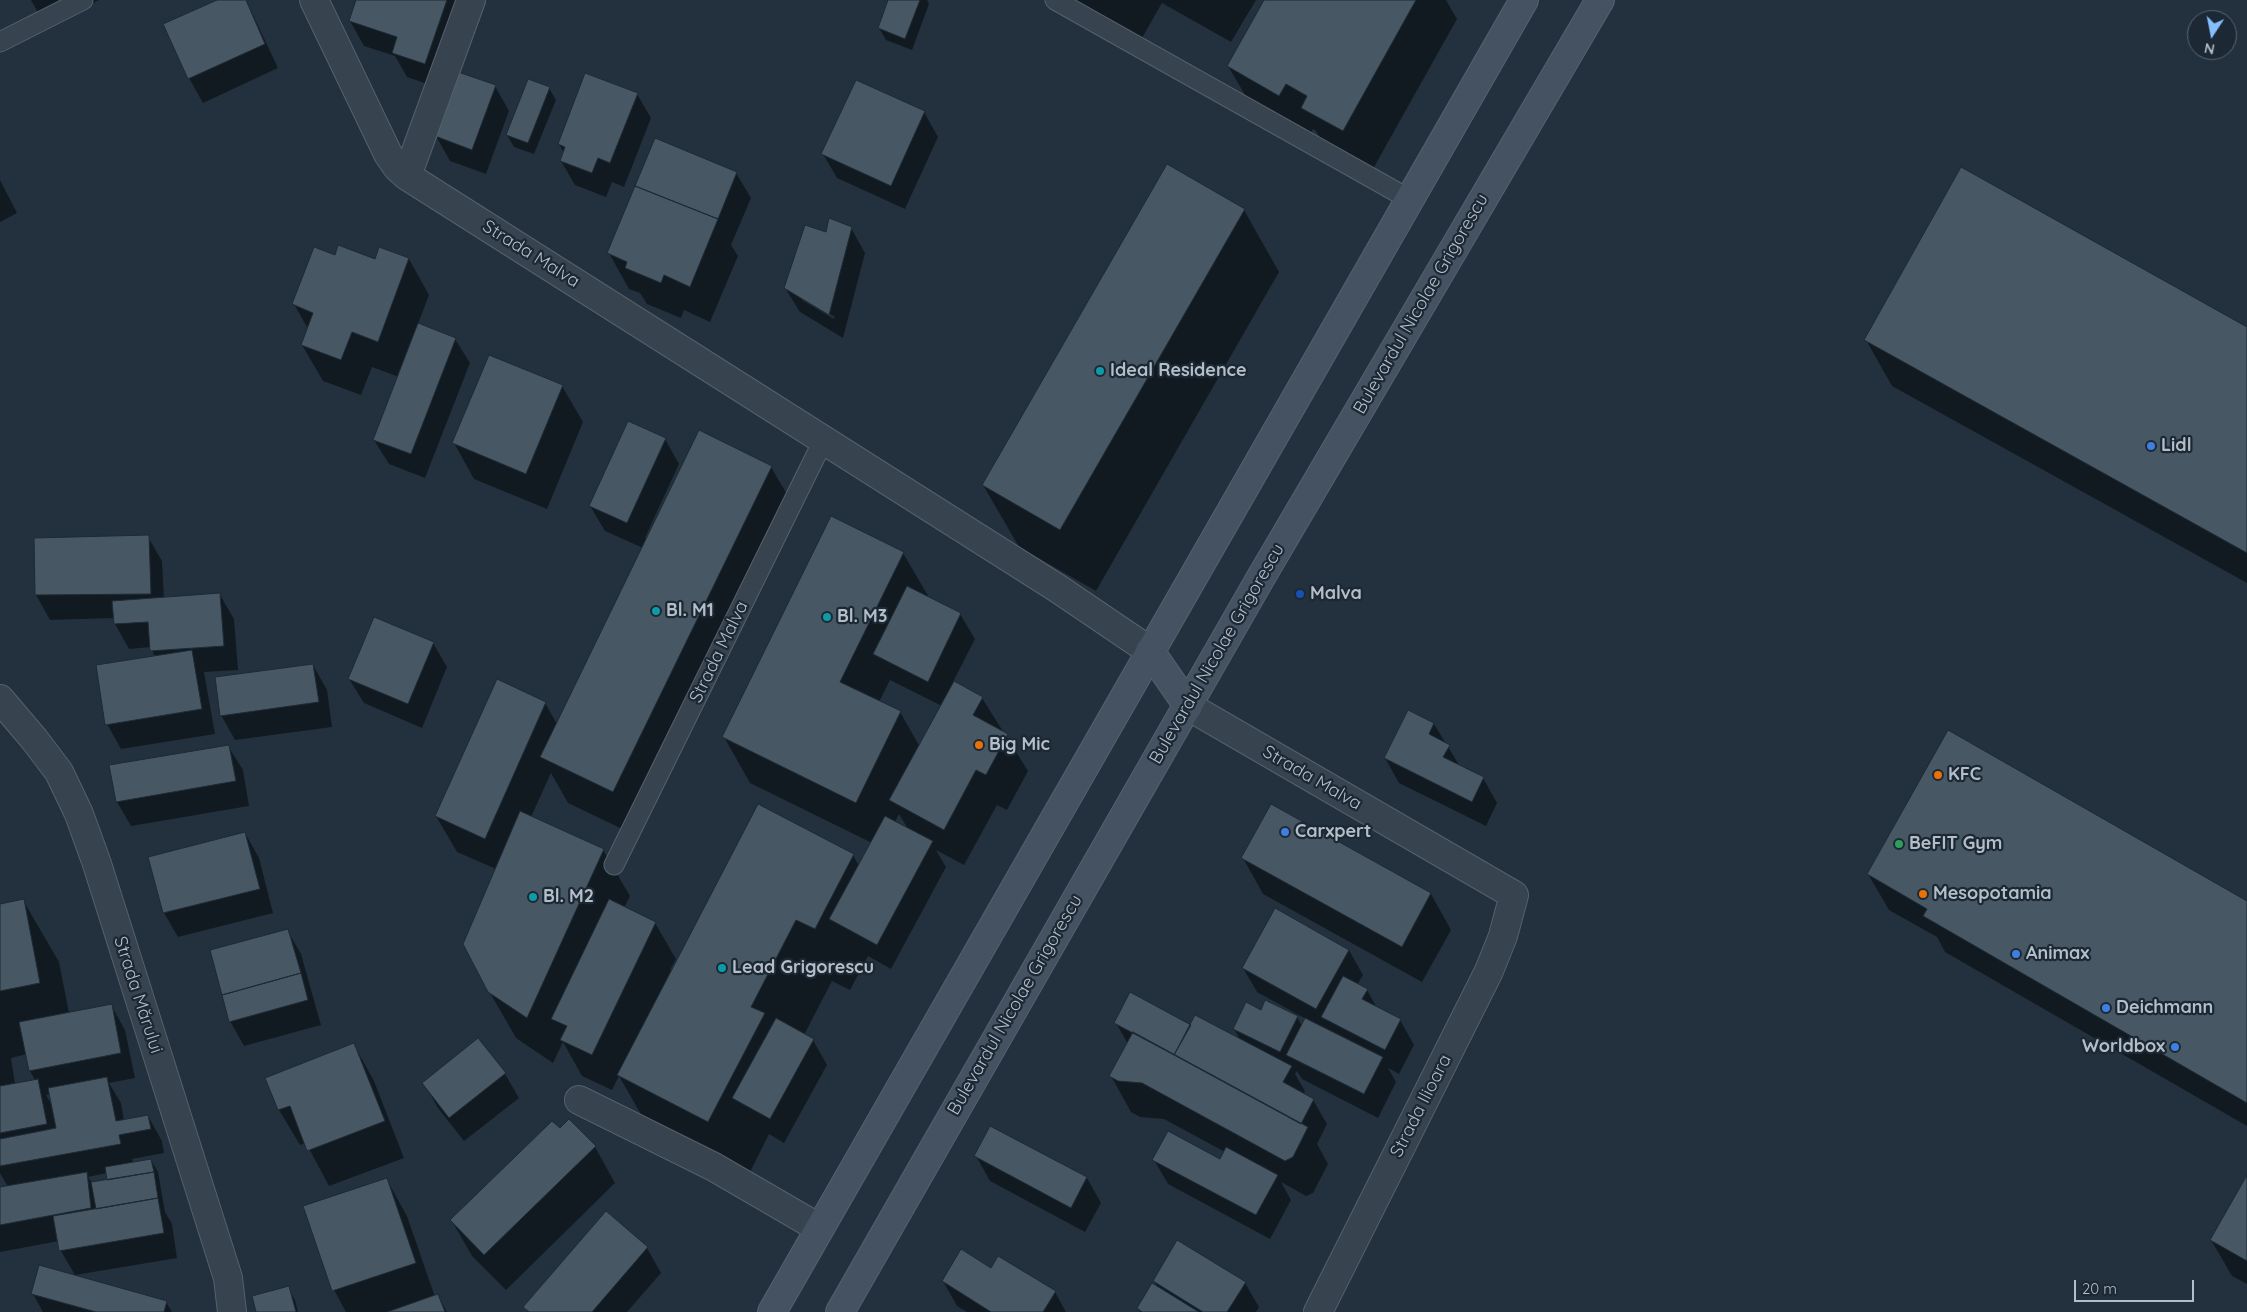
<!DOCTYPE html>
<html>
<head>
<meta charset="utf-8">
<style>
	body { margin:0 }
	#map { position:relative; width:2247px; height:1312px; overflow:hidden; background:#23313e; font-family:Quicksand,sans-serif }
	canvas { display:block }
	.north { position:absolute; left:2187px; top:10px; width:50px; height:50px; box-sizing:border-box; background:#1c2833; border:1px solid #58646f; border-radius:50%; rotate:191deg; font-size:14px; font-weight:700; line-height:20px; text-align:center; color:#b3bec9 }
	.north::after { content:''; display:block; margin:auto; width:18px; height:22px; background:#85bffb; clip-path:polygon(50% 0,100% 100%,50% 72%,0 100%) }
	.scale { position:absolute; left:2074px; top:1280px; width:120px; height:22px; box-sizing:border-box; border:2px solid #b3bec9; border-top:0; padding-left:6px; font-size:15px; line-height:18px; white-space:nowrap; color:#b3bec9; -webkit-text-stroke:4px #1c2833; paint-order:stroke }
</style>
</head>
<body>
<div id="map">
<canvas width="2247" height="1312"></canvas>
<div class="north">N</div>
<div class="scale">20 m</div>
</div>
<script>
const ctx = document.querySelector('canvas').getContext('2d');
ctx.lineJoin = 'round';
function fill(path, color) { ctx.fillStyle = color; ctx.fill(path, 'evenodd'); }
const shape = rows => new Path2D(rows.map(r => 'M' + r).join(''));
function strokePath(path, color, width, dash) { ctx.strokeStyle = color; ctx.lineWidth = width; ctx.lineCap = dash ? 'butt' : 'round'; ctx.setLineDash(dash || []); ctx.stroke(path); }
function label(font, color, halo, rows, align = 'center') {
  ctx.font = font + ' Quicksand,sans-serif'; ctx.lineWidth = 4.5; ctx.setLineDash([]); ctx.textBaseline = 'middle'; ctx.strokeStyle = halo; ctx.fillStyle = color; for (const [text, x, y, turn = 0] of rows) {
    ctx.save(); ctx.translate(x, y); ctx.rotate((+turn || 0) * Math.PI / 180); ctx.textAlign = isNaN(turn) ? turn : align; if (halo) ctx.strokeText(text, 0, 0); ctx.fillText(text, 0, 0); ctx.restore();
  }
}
fill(shape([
	[31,0,99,0,46,27],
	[220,0,246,0,278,68,203,103,189,78],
	[357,0,455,0,464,15,439,88,407,77,395,56,364,46,350,21],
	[890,0,927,0,929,4,912,50,886,40,879,28],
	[1051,0,1256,0,1231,42,1162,3,1134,52],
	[1266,0,1446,0,1457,19,1369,176,1329,154,1316,131,1313,129,1306,141,1255,112,1228,66],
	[495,86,509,111,486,174,450,161,436,136],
	[549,88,556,100,534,154,514,147,507,135],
	[637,94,651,118,624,187,612,182,606,197,575,185,561,161,564,153,559,144],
	[924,112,938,137,905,209,837,178,823,154],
	[736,173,751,198,731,245,738,256,710,322,684,310,681,318,647,304,640,293,629,289,609,253],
	[0,180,17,213,0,222],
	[1244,210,1279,272,1096,591,1019,547,983,485],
	[851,228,865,253,843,338,800,312,785,288,827,234],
	[802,297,835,317,834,319,802,300],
	[336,257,375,261,409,259,429,295,418,324,455,339,470,363,425,478,389,464,374,440,399,377,372,367,361,395,323,381,302,345,308,329,294,304],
	[2247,329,2247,583,1892,386,1866,340],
	[562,386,583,422,547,509,474,479,454,443],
	[665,439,679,464,645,538,647,539,771,467,798,513,639,837,568,803,551,773,531,817,603,850,630,896,624,908,655,923,676,959,670,970,673,971,853,855,859,866,872,843,750,783,724,737,903,553,930,599,960,614,975,639,953,682,982,698,1028,771,1007,810,997,805,964,865,936,850,946,867,891,969,868,956,850,990,832,981,804,1035,813,1040,827,1065,784,1143,769,1134,744,1184,654,1137,619,1076,612,1090,582,1076,563,1042,553,1063,516,1038,489,991,496,869,457,852,436,816,545,703,557,724,643,548,605,531,590,506],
	[890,680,942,706,920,747,900,712,879,702],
	[899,814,908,829,895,822],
	[148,537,162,561,164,599,220,595,234,619,238,670,204,672,215,734,121,749,107,724,155,657,151,647,129,649,115,624,115,618,50,620,36,595,35,539],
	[433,643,447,667,422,728,364,703,349,679],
	[313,665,327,690,332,727,235,740,221,715],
	[1434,724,1461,768,1483,778,1497,803,1486,826,1399,783,1385,758],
	[228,746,243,770,249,806,131,826,117,802],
	[1271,806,1431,894,1451,930,1422,982,1263,894,1243,858],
	[245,833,259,858,273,913,178,937,164,913,150,858],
	[1868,874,2247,903,2247,1126,1945,952,1937,937,1889,910],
	[23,900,59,962,69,1013,111,1005,125,1030,135,1078,109,1083,121,1103,124,1121,148,1116,162,1141,164,1153,132,1159,133,1163,151,1160,158,1172,165,1212,172,1224,177,1258,75,1275,61,1251,59,1241,0,1252,0,1188,8,1187,0,1173,0,905],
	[27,1054,30,1071,35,1080,15,1084,11,1058],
	[51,1094,52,1105,46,1095],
	[107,1173,108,1181,92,1183,88,1177],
	[287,930,301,954,321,1025,244,1046,230,1021],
	[1349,950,1363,975,1357,985,1367,990,1377,1008,1400,1020,1414,1045,1399,1074,1388,1068,1396,1082,1378,1118,1302,1079,1297,1071,1295,1074,1305,1091,1303,1095,1313,1100,1327,1124,1317,1144,1328,1164,1313,1193,1306,1196,1281,1182,1291,1200,1270,1239,1168,1184,1154,1160,1220,1160,1225,1152,1164,1119,1140,1117,1131,1112,1111,1076,1128,1044,1116,1023,1191,1026,1241,1041,1234,1029,1261,1011,1297,1017,1302,1026,1306,1019,1257,992,1243,968],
	[478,1040,505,1074,519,1098,464,1141,438,1108,424,1083],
	[354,1045,374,1081,404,1158,329,1186,306,1143,300,1145,279,1110],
	[991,1127,1087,1178,1101,1203,1085,1232,990,1181,976,1156],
	[560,1130,595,1147,615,1183,506,1290,472,1256,452,1221],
	[2247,1178,2247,1284,2232,1276,2211,1240],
	[387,1180,407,1216,435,1297,438,1296,447,1312,346,1312,334,1290],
	[607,1213,647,1248,661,1273,627,1312,528,1312,525,1307],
	[991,1270,1055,1292,1066,1312,967,1312,957,1306,943,1281],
	[1154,1281,1245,1283,1259,1307,1256,1312,1140,1312,1138,1308,1159,1289],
	[288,1288,295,1300,298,1312,257,1312],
	[33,1294,166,1302,172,1312,43,1312]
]), '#0007');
const building = shape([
	[217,0,246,0,265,44,188,79,163,24,217,0],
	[356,0,447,0,425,64,392,53,397,37,349,21,356,0],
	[888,0,920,0,905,39,878,28,888,0],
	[1264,0,1416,0,1343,131,1301,108,1307,96,1286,84,1279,96,1227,66,1264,0],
	[458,72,496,85,472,150,435,136,458,72],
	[585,73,638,93,610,163,598,158,592,173,560,161,565,147,558,144,585,73],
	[528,79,550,87,528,143,506,135,528,79],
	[856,80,925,111,891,186,821,154,856,80],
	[655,138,737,172,718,219,635,186,655,138],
	[1167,164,1245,209,1060,530,982,485,1167,164],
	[1961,167,2247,327,2247,553,1864,340,1961,167],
	[635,186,718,219,690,287,664,275,661,283,625,268,627,262,607,253,635,186],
	[829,218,852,227,829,315,784,288,805,225,826,232,829,218],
	[338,245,375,259,379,247,409,258,378,342,352,332,341,360,301,345,313,313,292,304,314,247,335,255,338,245],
	[418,323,456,338,411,454,373,440,418,323],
	[489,355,563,385,526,474,452,443,489,355],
	[628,421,666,438,627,523,589,506,628,421],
	[699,430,772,466,613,792,540,757,699,430],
	[831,516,904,552,840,682,901,711,856,803,722,737,831,516],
	[149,535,151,594,35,595,34,538,149,535],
	[907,586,961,613,928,682,873,654,907,586],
	[220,593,224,646,150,651,148,622,114,624,112,601,220,593],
	[374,617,434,642,408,704,348,679,374,617],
	[192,650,202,709,105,725,96,665,192,650],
	[313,664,319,702,220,716,215,677,313,664],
	[497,679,546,702,485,839,435,816,497,679],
	[954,681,983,697,973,715,1008,734,986,775,976,770,944,830,889,800,954,681],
	[1408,710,1434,723,1429,734,1450,745,1443,757,1484,777,1472,802,1384,758,1408,710],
	[1948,730,2247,901,2247,1103,1923,916,1927,909,1867,874,1948,730],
	[229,745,236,781,116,802,109,765,229,745],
	[758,804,854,854,815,929,796,920,751,1007,765,1013,708,1122,617,1075,758,804],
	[1271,804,1431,893,1402,947,1241,858,1271,804],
	[520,811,604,849,527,1018,488,992,463,944,520,811],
	[885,816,933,841,877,945,829,919,885,816],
	[245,832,260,889,163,913,148,857,245,832],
	[24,899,40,983,0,991,0,904,24,899],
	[609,899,656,922,592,1055,560,1040,567,1026,551,1019,609,899],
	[1275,908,1349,950,1316,1009,1242,968,1275,908],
	[288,929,301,973,222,995,210,950,288,929],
	[301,973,308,1000,229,1022,222,995,301,973],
	[1343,976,1368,989,1362,999,1401,1019,1385,1050,1321,1017,1343,976],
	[1130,992,1191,1025,1174,1055,1114,1023,1130,992],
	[1265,1000,1298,1016,1280,1052,1233,1029,1246,1002,1261,1010,1265,1000],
	[112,1004,121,1053,29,1071,19,1022,112,1004],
	[1195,1015,1292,1066,1283,1082,1314,1099,1301,1124,1174,1055,1195,1015],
	[776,1018,814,1039,770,1119,732,1098,776,1018],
	[1305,1018,1383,1057,1364,1094,1286,1055,1305,1018],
	[1133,1032,1308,1127,1293,1157,1285,1161,1142,1083,1118,1081,1109,1076,1133,1032],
	[478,1038,506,1073,449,1118,422,1083,478,1038],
	[354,1043,385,1121,307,1151,290,1106,278,1110,265,1078,354,1043],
	[107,1077,116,1121,148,1115,151,1129,119,1135,121,1144,0,1166,0,1139,56,1128,48,1088,107,1077],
	[38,1079,47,1124,0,1133,0,1086,38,1079],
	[569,1119,596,1146,484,1255,450,1220,552,1121,560,1128,569,1119],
	[990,1126,1087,1177,1071,1208,974,1156,990,1126],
	[1168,1131,1220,1159,1226,1147,1278,1175,1256,1215,1152,1160,1168,1131],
	[151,1159,154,1172,107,1180,105,1167,151,1159],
	[87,1172,91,1208,0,1225,0,1187,87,1172],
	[154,1172,158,1198,96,1209,91,1182,154,1172],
	[2247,1175,2247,1261,2210,1240,2247,1175],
	[387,1178,416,1263,332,1291,303,1206,387,1178],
	[158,1198,164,1233,59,1251,53,1216,158,1198],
	[606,1211,648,1247,592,1312,529,1312,523,1307,606,1211],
	[1177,1240,1246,1282,1227,1312,1203,1312,1153,1281,1177,1240],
	[961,1249,991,1268,998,1256,1056,1291,1043,1312,991,1312,942,1281,961,1249],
	[39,1265,167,1301,164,1312,96,1312,31,1294,39,1265],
	[1152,1283,1199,1312,1142,1312,1137,1308,1152,1283],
	[289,1286,296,1312,256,1312,252,1296,289,1286],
	[438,1294,445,1312,387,1312,438,1294]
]);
fill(building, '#475764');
strokePath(building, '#1e2a35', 1);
const service = shape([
	[1055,0,1409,199],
	[0,42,83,0],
	[614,865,824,439]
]);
const minor = shape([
	[314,0,388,154,397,167,407,176,1057,588,1150,651],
	[407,176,471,0],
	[0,699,34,739,59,772,79,814,97,864,228,1278,232,1312],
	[1188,706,1514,895,1503,936,1489,971,1318,1312],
	[579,1100,714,1167,819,1228]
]);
const secondary = shape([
	[1150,651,1188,706],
	[772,1312,1524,0],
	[840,1312,1260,579,1600,0]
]);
strokePath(service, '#55616c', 21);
strokePath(minor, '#55616c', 30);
strokePath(secondary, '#55616c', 30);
strokePath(service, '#37434e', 19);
strokePath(minor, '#37434e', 28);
strokePath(secondary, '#455261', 28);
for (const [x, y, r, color] of [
	[1100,371,5,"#0f9aa8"],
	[2151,446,5,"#3f7fe0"],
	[1300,594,5,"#1a4fb4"],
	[656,611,5,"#0f9aa8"],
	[827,617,5,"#0f9aa8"],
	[979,745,5,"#e8710a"],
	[1938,775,5,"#e8710a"],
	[1285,832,5,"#3f7fe0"],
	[1899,844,5,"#2e9e5b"],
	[1923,894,5,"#e8710a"],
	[533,897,5,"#0f9aa8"],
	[2016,954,5,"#3f7fe0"],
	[722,968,5,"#0f9aa8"],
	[2106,1008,5,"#3f7fe0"],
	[2175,1047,5,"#3f7fe0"]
]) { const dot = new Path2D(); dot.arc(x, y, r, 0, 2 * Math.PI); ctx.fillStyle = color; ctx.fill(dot); strokePath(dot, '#1c2833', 2); }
label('18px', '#b3bec9', '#1c2833', [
	["Strada Malva",531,254,32],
	["Bulevardul Nicolae Grigorescu",1421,304,-60],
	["Strada Malva",719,652,-64],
	["Bulevardul Nicolae Grigorescu",1217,654,-60],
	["Strada Malva",1312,778,30],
	["Strada Mărului",138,995,72],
	["Bulevardul Nicolae Grigorescu",1015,1005,-60],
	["Strada Ilioara",1421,1106,-63]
]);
label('bold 18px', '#b3bec9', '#1c2833', [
	["Ideal Residence",1110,371],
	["Lidl",2161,446],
	["Malva",1310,594],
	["Bl. M1",666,611],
	["Bl. M3",837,617],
	["Big Mic",989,745],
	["KFC",1948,775],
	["Carxpert",1295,832],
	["BeFIT Gym",1909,844],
	["Mesopotamia",1933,894],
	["Bl. M2",543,897],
	["Animax",2026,954],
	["Lead Grigorescu",732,968],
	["Deichmann",2116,1008],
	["Worldbox",2165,1047,"right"]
], 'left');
</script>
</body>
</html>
